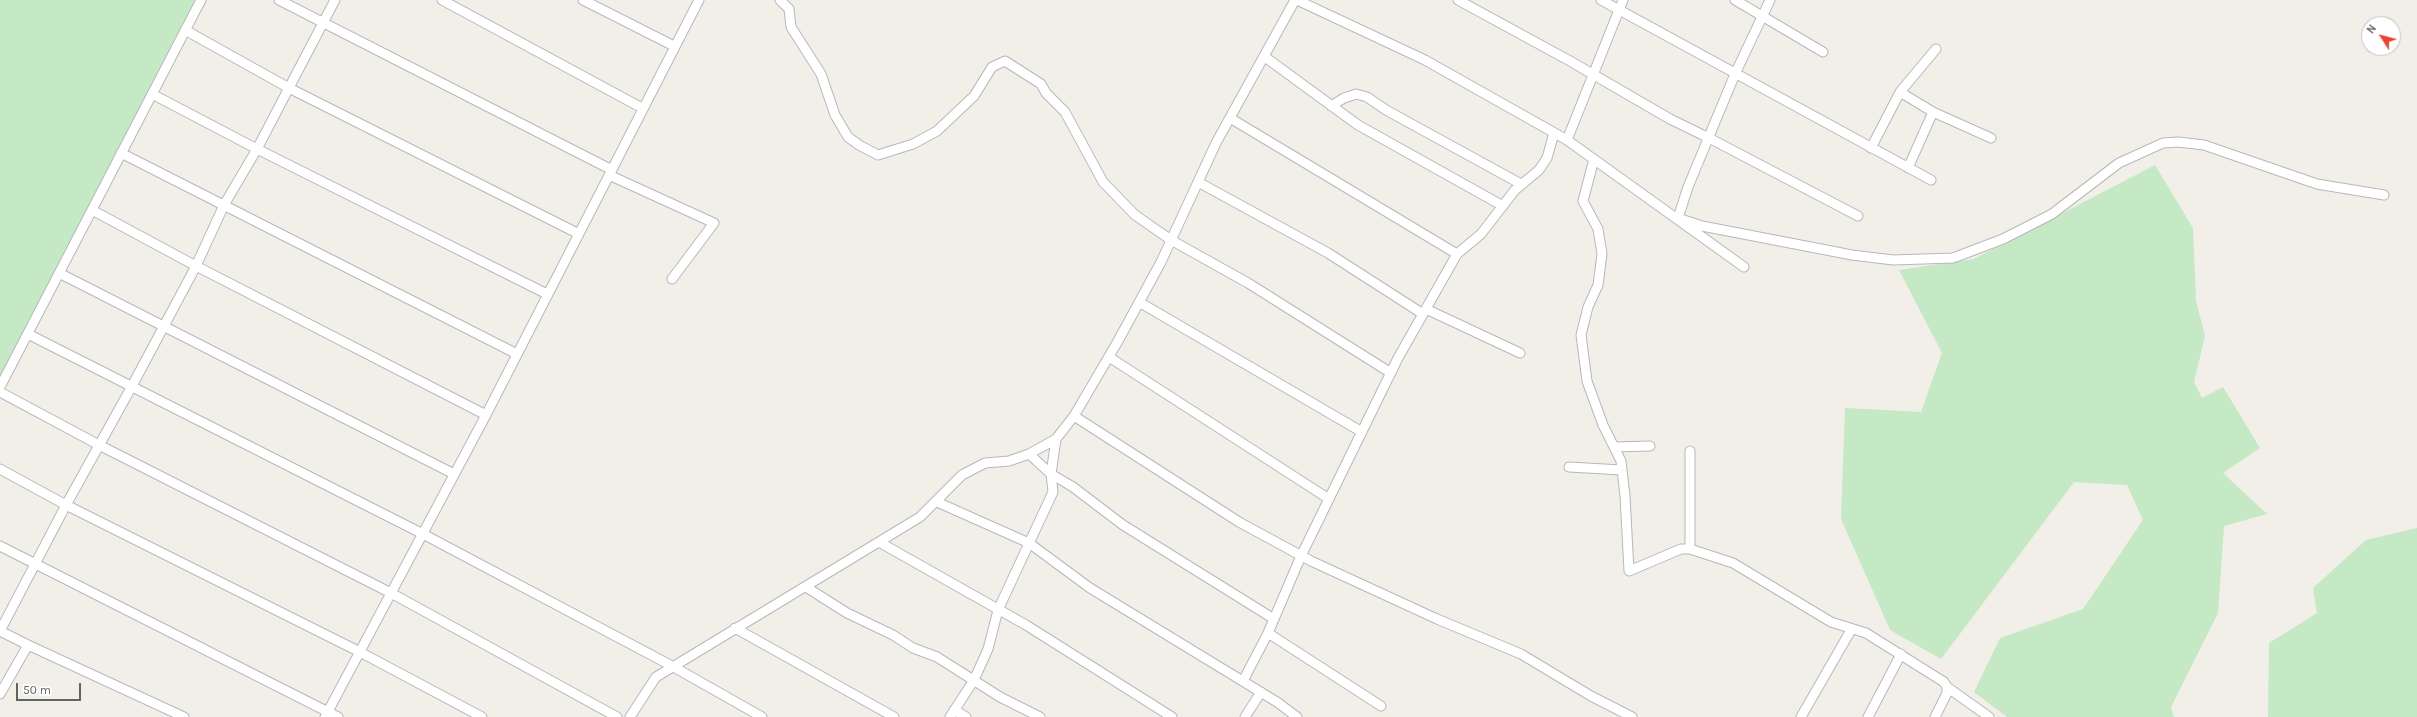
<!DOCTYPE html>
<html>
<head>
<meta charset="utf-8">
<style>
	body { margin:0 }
	#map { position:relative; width:2417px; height:717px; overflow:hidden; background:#f1efe8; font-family:Karla,sans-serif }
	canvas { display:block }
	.north { position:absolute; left:2361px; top:16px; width:40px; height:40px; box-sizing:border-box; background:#fff; border:1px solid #bfc1c3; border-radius:50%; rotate:306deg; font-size:11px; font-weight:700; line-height:16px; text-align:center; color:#5f6368 }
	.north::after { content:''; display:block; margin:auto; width:14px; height:18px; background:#ea4335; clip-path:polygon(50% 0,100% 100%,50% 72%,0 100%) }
	.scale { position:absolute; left:16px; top:683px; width:65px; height:18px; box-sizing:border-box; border:2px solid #5f6368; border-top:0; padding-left:5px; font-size:12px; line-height:14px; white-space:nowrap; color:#5f6368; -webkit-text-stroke:3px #fff; paint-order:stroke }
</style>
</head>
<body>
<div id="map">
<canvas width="2417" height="717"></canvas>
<div class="north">N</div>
<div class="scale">50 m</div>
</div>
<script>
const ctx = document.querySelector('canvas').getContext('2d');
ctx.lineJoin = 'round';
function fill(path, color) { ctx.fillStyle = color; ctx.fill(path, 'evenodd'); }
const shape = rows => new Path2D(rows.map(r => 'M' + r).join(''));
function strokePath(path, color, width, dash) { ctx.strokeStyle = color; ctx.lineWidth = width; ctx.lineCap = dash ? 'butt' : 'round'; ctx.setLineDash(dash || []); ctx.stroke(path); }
fill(shape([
	[0,0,200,0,0,382],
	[2155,165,2193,228,2196,301,2205,336,2194,382,2202,398,2223,387,2260,448,2223,473,2267,514,2224,526,2218,613,2171,707,2174,717,2007,717,1974,692,2000,638,2083,609,2143,520,2127,485,2074,482,1941,659,1890,630,1841,519,1845,408,1921,412,1942,353,1899,270,1974,259],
	[2417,528,2417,717,2268,717,2269,643,2317,613,2313,588,2366,540]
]), '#c5e8c5');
const street = shape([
	[279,0,612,170],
	[442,0,642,108],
	[583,0,674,46],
	[780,0,789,9,791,27,821,74,835,115,848,137,859,145,878,155,913,144,937,131,974,96,992,67,1005,61,1041,84,1046,93,1065,112,1103,182,1135,215,1171,240,1248,283,1391,373],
	[1297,0,1425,60,1567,140,1744,267],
	[1458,0,1570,61,1670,119,1709,138,1858,216],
	[1601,0,1931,180],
	[1735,0,1823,52],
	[1770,0,1735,74,1688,187,1678,218,1702,226,1852,255,1893,260,1953,258,2003,239,2052,214,2119,163,2163,143,2178,142,2204,145,2317,184,2384,195],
	[185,30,289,88,579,234],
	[1265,57,1358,125,1503,206],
	[1900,92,1933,112,1991,138],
	[152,94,257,149,547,294],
	[1331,106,1344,98,1356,94,1367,97,1386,110,1521,184],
	[1230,118,1457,254],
	[1567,140,1623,0],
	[1871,148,1900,92,1936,49],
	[121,153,517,354],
	[1594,159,1583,201,1598,229,1602,254,1598,285,1588,307,1581,335,1587,381,1603,425,1621,461,1625,496,1629,571,1681,549,1690,549,1733,563,1831,622,1866,633,1944,682,1947,687,1947,693,1935,717],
	[1908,168,1933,112],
	[609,175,714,223,672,279],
	[1198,182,1328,253,1423,314],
	[92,210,196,266,486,415],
	[59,273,454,474],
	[1139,302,1362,432],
	[1426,309,1520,353],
	[28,334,423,534,672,666,762,717],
	[1109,357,1329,499],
	[0,387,201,0],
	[0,392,99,445,391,593,617,717],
	[1074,416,1239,522,1311,561,1437,619,1521,654,1591,696,1632,717],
	[1056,439,1051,474,1073,487,1123,525,1274,619],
	[1614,447,1650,446],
	[1690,451,1690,549],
	[1569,467,1622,470],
	[0,469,66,505,360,652,482,717],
	[937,502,1029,543,1090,588,1277,702,1297,717],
	[879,542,1026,625,1172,717],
	[0,546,338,717],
	[806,587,847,613,893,635,913,648,937,657,1000,697,1040,717],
	[735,628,894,717],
	[1268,633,1381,706],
	[28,645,184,717],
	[1243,681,1268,633,1301,556,1398,358,1457,254,1481,234,1515,190,1539,170,1547,158,1554,133],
	[1947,687,1989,717],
	[0,694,28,645,0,631,66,505,132,386,196,266,224,205,257,149,335,0],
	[954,710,966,717],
	[325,717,486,415,699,0],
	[630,717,656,677,920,517,962,475,985,463,1009,461,1029,454,1056,439,1074,416,1118,341,1161,262,1216,143,1295,0],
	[950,717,974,680,988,649,998,610,1053,492,1051,474,1029,454],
	[1245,717,1261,692],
	[1801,717,1851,630],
	[1868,717,1901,654]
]);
strokePath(street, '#b5b8bc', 11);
strokePath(street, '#fff', 9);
</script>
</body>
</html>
